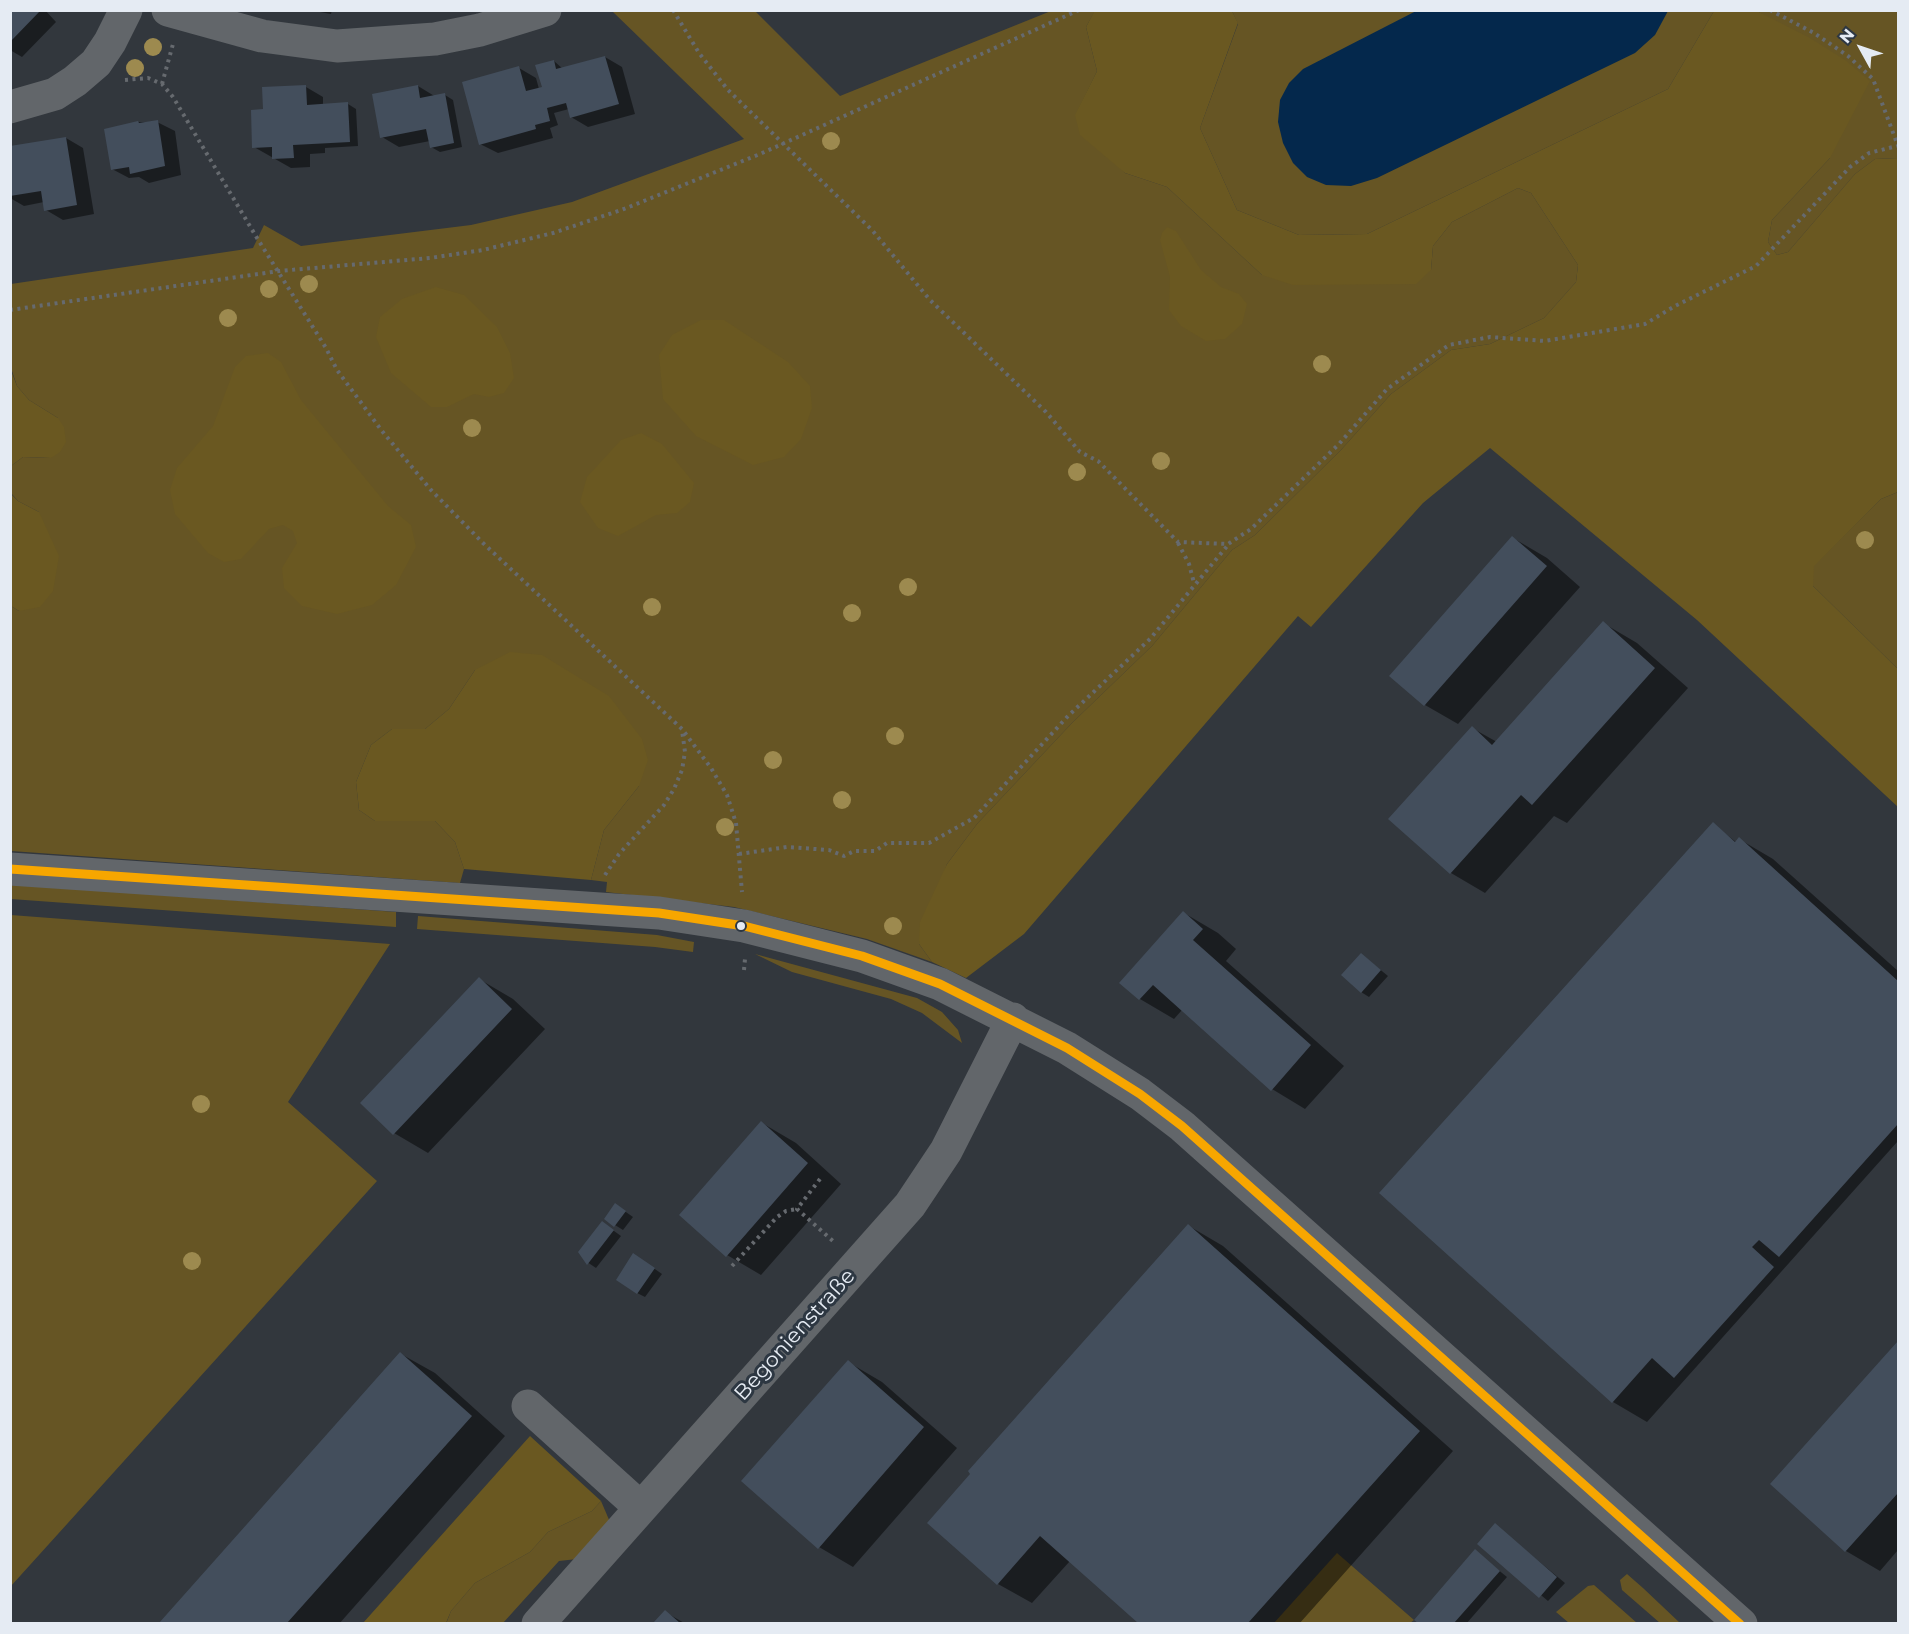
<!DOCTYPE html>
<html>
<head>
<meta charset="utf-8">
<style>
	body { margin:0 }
	#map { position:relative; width:1909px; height:1634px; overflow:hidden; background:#32373d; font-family:Montserrat,sans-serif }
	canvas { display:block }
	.frame { position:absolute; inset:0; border:12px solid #e5ebf3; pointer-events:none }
	.north { position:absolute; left:1831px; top:18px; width:60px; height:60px; -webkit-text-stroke:4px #2d3742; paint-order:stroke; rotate:310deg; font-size:16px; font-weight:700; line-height:24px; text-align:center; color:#e5ebf3 }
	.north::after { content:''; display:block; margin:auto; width:21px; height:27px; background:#e5ebf3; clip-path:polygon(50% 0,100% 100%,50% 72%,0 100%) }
</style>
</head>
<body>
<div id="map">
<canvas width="1909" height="1634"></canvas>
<div class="frame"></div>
<div class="north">N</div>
</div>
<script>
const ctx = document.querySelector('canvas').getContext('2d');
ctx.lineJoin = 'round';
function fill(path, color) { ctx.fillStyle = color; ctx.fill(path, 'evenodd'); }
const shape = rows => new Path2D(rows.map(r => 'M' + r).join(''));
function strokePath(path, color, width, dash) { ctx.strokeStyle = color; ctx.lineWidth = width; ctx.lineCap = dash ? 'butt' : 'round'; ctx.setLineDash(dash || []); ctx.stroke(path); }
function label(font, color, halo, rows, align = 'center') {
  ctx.font = font + ' Montserrat,sans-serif'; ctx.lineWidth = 6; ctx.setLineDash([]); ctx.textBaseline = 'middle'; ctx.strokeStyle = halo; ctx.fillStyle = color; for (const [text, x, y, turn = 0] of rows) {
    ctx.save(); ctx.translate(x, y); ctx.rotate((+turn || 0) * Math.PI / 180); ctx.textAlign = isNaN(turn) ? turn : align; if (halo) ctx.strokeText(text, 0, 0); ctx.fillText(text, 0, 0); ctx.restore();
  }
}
fill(shape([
	[612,11,755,11,840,96,1051,11,1095,11,1086,27,1097,71,1076,115,1125,173,1167,187,1262,275,1431,270,1433,246,1452,222,1518,188,1531,193,1578,265,1576,282,1544,318,1490,344,1451,350,1391,394,1341,450,1255,535,1232,550,1152,646,1072,723,977,824,947,864,919,944,932,962,867,939,734,907,606,892,607,882,591,880,604,830,639,786,475,670,449,709,425,729,392,729,371,745,356,782,359,810,375,821,435,821,455,842,464,869,460,883,11,851,11,606,19,611,39,512,18,501,11,493,11,466,23,457,51,458,58,418,29,400,17,386,11,368,11,284,253,248,264,225,301,246,471,225,572,202,744,139],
	[1232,11,1714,11,1668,89,1367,234,1299,235,1237,210,1200,128,1238,24],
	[1757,11,1898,11,1898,158,1875,159,1855,174,1788,252,1777,255,1768,242,1772,220,1830,158,1769,19],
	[1898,492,1898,669,1813,586,1813,566,1881,499],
	[10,884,396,912,396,927,11,899],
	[11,915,390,944,288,1102,377,1181,11,1586],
	[418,916,657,935,694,942,693,952,655,947,417,929],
	[755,954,917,998,942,1012,958,1030,962,1043,922,1013,891,999,792,972],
	[601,1501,610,1522,577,1559,559,1561,503,1623,446,1624,451,1611,475,1583,530,1552,548,1532,592,1511],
	[1337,1553,1414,1620,1410,1623,1274,1623],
	[1627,1574,1643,1588,1680,1623,1660,1623,1622,1590,1620,1580],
	[1594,1585,1637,1623,1569,1623,1556,1612,1588,1586]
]), '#665524');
fill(shape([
	[1095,10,1232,11,1238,23,1200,128,1237,210,1299,235,1367,234,1668,89,1714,11,1757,11,1810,38,1845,60,1870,81,1830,158,1772,220,1768,242,1777,255,1788,252,1855,174,1875,159,1898,158,1898,492,1881,499,1814,566,1813,586,1898,669,1898,807,1697,620,1490,448,1423,503,1311,627,1298,616,1024,934,966,978,932,962,919,944,920,922,947,864,977,824,1072,723,1152,646,1232,550,1255,535,1341,450,1391,394,1451,350,1490,344,1544,318,1576,282,1578,265,1531,193,1518,188,1452,222,1433,246,1431,270,1416,284,1293,285,1262,275,1167,187,1125,173,1080,135,1075,115,1097,71,1086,27],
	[1167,227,1176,231,1201,270,1221,287,1239,294,1247,304,1242,324,1225,339,1206,341,1181,326,1169,310,1170,277,1160,240,1162,233],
	[436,287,464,295,497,327,510,353,514,378,504,393,489,397,474,394,447,407,431,407,391,373,376,337,380,317,402,299],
	[701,320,724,320,788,362,810,386,812,408,801,439,784,457,753,465,696,436,663,399,659,355,672,335],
	[268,353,281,362,301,400,388,506,411,525,416,547,396,585,372,605,337,614,302,606,284,588,282,568,297,543,293,531,283,525,269,529,241,559,224,562,208,553,175,514,170,490,177,468,213,426,235,367,246,356],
	[10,368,17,386,29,400,58,418,64,427,66,442,60,452,51,458,23,457,11,466],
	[641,433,662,444,694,483,690,502,677,513,656,515,618,536,598,528,580,502,587,477,621,440],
	[10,493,18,501,39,512,59,556,53,591,40,607,19,611,11,606],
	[510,652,542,655,609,696,642,739,648,760,639,786,604,830,591,880,464,869,455,842,435,821,375,821,359,810,356,782,371,745,392,729,425,729,449,709,475,670],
	[530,1436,601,1501,592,1511,548,1532,530,1552,475,1583,451,1611,446,1623,363,1623]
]), '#6a5821');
fill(shape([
	[1418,10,1668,10,1668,11,1655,35,1635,53,1377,178,1351,186,1326,185,1307,177,1293,163,1283,143,1278,122,1280,100,1289,83,1303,69]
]), '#04284c');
fill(shape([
	[10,10,45,10,56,22,22,57,10,50],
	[309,10,332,10,331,14],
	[605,57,622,67,635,114,588,127,571,117,569,109,554,113,558,125,550,128,553,138,498,153,480,144,519,68,536,78,539,89,544,88,554,61,563,69],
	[418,86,436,97,445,95,453,100,462,147,440,152,431,147,430,141,399,147,382,137],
	[306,87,323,97,323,105,348,104,356,109,358,146,325,148,325,153,310,154,310,167,291,168,254,147,265,110],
	[138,122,157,122,175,131,181,175,149,183,139,177,129,178,112,169],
	[66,138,83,148,94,214,63,220,46,210,44,202,24,206,10,198,10,148],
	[1513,538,1547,558,1580,587,1458,724,1425,705],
	[1603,623,1637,643,1688,688,1567,823,1554,816,1485,893,1451,873,1390,819,1472,728,1497,742],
	[1713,824,1736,842,1739,839,1773,859,1898,971,1898,1141,1647,1422,1613,1402],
	[1184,913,1218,933,1236,949,1226,961,1344,1066,1305,1109,1272,1089,1182,1010,1174,1019,1140,999,1121,983],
	[1361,954,1388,976,1369,997,1361,992],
	[479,979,513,999,545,1029,428,1153,394,1133],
	[762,1123,796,1143,841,1184,761,1275,727,1255],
	[623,1210,633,1217,623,1230,615,1225],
	[603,1223,621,1236,596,1268,584,1260],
	[1189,1226,1223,1246,1453,1451,1299,1624,1140,1624,1070,1561,1032,1603,998,1584],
	[642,1260,662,1274,645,1297,637,1293],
	[1898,1343,1898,1550,1880,1571,1846,1551,1772,1484],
	[401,1354,435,1373,505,1436,339,1624,161,1624],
	[848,1362,882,1382,957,1448,853,1567,819,1547],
	[1495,1525,1565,1583,1548,1601,1479,1543],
	[1475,1551,1507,1577,1466,1624,1420,1624,1416,1620],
	[665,1612,686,1624,655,1624]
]), '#0007');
fill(shape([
	[10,10,41,10,10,42],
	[605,56,619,104,570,118,566,103,547,108,550,121,535,125,536,129,479,145,462,82,519,66,526,91,542,87,535,65,554,60,556,69],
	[306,85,307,105,348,102,350,142,293,145,294,158,272,159,272,147,252,148,251,110,263,109,262,87],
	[418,85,420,98,445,93,454,143,430,148,426,129,380,138,372,94],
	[158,120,165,166,130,174,129,167,111,170,104,129,138,121,139,123],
	[66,137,77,205,44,211,41,191,10,196,10,146],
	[1512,536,1547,566,1424,706,1389,676],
	[1603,621,1655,668,1532,805,1521,795,1450,874,1388,819,1472,726,1492,745],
	[1713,822,1735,842,1739,837,1898,981,1898,1124,1779,1257,1759,1240,1752,1247,1774,1267,1674,1378,1652,1358,1612,1403,1379,1193],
	[1183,911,1203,929,1193,940,1311,1045,1271,1091,1153,985,1139,1000,1119,983],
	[1361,953,1381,970,1361,993,1341,975],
	[479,977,512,1009,393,1135,360,1103],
	[761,1121,808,1163,726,1257,679,1215],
	[615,1203,626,1211,614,1227,604,1219],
	[602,1221,614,1230,587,1265,578,1252],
	[1188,1224,1420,1431,1248,1623,1138,1623,1040,1536,997,1585,927,1523,970,1474,968,1471],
	[633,1253,655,1268,637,1294,616,1280],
	[1898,1341,1898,1493,1845,1552,1770,1484],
	[400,1352,472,1416,287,1623,159,1623],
	[848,1360,924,1427,818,1549,741,1481],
	[1495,1523,1557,1577,1539,1598,1477,1544],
	[1475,1549,1500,1571,1454,1623,1418,1623,1414,1620],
	[665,1610,680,1623,653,1623]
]), '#434e5c');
strokePath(shape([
	[673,10,699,53,728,90,872,230,930,300,1046,412,1080,452,1098,461,1178,542,1228,544,1251,529,1339,444,1387,389,1449,345,1490,337,1545,341,1645,324,1675,306,1756,266,1850,167,1869,153,1897,146],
	[1770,10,1814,33,1848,56,1873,79,1898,146],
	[125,80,148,78,162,84,173,97,257,238,326,348,337,370,382,431,431,490,483,543,682,729,711,768,727,795,736,823,742,892],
	[162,84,173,44],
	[10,310,279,271,430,258,483,250,553,233,624,209,760,154,1079,10],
	[1178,543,1189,564,1194,583],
	[739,854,787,847,829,850,844,856,854,851,875,851,887,843,929,843,974,818,1068,716,1150,639,1228,545],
	[605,875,619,854,664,805,674,789,682,770,685,752,682,730],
	[744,970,745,959],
	[820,1179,797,1209,833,1241],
	[732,1266,777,1217,786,1211,797,1209]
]), '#666a6f', 4, [3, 4.5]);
strokePath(shape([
	[168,10,262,36,337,46,435,39,480,30,545,10],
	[10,107,55,94,75,81,96,63,110,42,126,10],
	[10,869,659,913,744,926,862,956,940,984,1067,1048,1140,1094,1182,1126,1741,1624],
	[528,1406,641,1508],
	[538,1624,910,1205,946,1151,1013,1019]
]), '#62666a', 33);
strokePath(shape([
	[10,869,659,913,744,926,862,956,940,984,1067,1048,1140,1094,1182,1126,1740,1624]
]), '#f7a600', 9);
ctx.fillStyle = '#9d8a4f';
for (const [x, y] of [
	[153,47],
	[135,68],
	[831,141],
	[309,284],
	[269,289],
	[228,318],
	[1322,364],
	[472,428],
	[1161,461],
	[1077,472],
	[1865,540],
	[908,587],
	[652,607],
	[852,613],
	[895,736],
	[773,760],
	[842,800],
	[725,827],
	[893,926],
	[201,1104],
	[192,1261]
]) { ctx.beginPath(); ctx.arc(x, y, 9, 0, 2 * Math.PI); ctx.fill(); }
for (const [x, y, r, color] of [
	[741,926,5,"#e5ebf3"]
]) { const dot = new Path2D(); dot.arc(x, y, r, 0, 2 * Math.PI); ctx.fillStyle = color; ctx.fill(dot); strokePath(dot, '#2d3742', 2); }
label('21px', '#e5ebf3', '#2d3742', [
	["Begonienstraße",795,1335,-48]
]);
</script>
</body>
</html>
